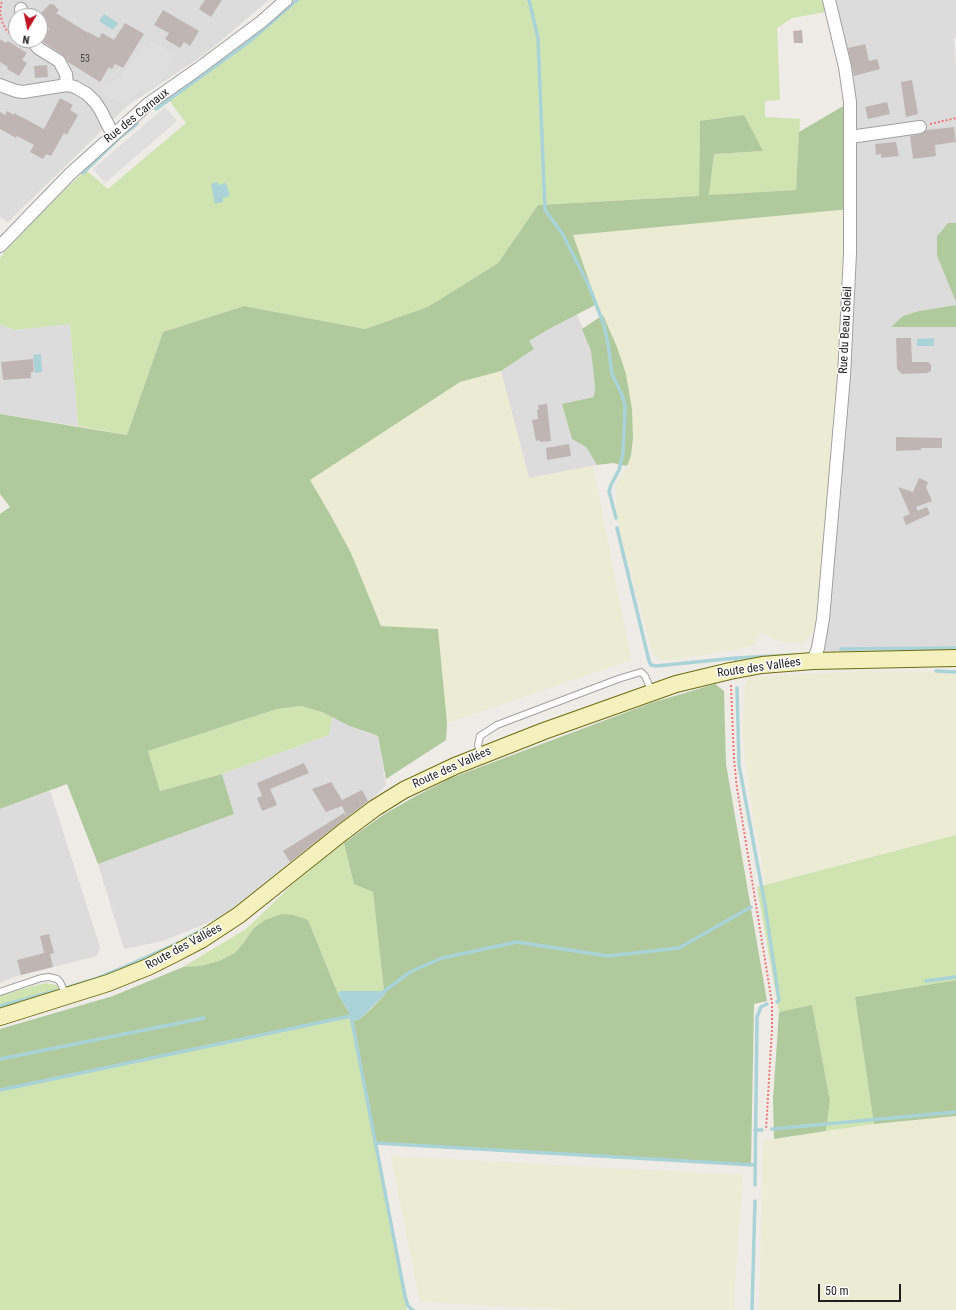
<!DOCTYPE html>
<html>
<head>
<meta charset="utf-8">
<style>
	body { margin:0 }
	#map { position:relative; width:956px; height:1310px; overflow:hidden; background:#efebe6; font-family:"Roboto Condensed",sans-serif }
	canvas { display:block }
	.north { position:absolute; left:8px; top:8px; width:40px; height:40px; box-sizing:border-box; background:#fff; border:1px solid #a5a5a5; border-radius:50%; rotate:189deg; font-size:11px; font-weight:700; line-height:16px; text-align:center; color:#1f1f1f }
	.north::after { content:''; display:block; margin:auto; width:14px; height:18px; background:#bc1224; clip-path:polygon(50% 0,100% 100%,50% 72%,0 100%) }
	.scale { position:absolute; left:818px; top:1284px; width:83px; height:18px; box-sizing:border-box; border:2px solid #1f1f1f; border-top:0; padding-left:5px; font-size:12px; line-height:14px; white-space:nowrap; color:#1f1f1f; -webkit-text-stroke:3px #fff; paint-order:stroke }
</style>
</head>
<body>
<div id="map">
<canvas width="956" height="1310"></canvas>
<div class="north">N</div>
<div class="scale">50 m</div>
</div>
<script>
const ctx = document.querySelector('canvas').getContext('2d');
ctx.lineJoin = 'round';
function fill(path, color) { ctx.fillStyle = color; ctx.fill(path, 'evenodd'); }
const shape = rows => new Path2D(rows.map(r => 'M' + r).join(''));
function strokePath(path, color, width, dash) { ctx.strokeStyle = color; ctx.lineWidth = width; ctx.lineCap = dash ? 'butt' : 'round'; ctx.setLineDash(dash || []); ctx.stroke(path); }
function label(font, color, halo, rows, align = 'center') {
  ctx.font = font + ' "Roboto Condensed",sans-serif'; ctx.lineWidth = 3; ctx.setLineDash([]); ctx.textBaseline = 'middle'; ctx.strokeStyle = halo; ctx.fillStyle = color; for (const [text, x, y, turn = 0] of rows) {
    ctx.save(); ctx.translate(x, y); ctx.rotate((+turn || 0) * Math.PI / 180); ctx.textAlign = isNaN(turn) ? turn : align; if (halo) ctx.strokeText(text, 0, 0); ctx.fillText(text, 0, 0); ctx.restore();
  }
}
fill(shape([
	[0,0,269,0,205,54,127,106,8,222,0,217],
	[16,16,40,16,40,40,16,40],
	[829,0,956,0,956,38,954,38,956,68,956,223,948,223,937,236,937,256,956,302,956,305,919,311,891,326,956,327,956,658,813,661,850,137],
	[577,314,591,351,595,386,594,398,562,405,572,439,586,447,597,465,529,478,501,371,534,349,529,341,549,329],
	[0,324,14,330,70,324,78,426,0,414],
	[332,717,367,733,378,736,386,785,369,803,352,814,351,817,290,862,227,915,163,941,124,949,98,864,234,814,222,774,329,735],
	[50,791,100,947,97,956,14,977,0,983,0,809]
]), '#dddcdc');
fill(shape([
	[839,209,850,209,823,619,804,643,787,643,771,638,766,634,760,633,757,637,755,645,750,647,667,661,661,660,653,654,620,533,616,504,616,485,620,477,626,469,631,456,633,438,626,374,617,347,597,304,572,235],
	[501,371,529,478,593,466,631,660,447,723,438,629,381,626,351,553,331,516,309,480,460,382],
	[864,671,932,672,956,675,956,835,766,884,753,816,742,734,745,685,747,679,753,677],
	[956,1116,956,1310,759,1310,763,1141,874,1124],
	[391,1156,743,1175,735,1284,735,1310,587,1310,420,1302]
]), '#ecebd3');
fill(shape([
	[295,0,829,0,831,11,792,18,777,28,780,100,765,101,765,117,800,119,796,190,709,195,714,154,763,151,700,121,699,196,538,205,498,263,429,307,365,329,244,306,163,332,127,435,78,426,70,324,14,330,0,324,0,258,7,249,41,212,86,170,108,189,186,123,169,100,251,42],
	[301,706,322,712,332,717,329,735,222,774,160,791,148,751,277,709],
	[956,835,956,980,855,997,874,1124,826,1131,830,1101,812,1006,779,1012,757,887],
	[344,843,354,884,373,892,384,991,341,991,338,994,308,920,253,929,245,941,235,953,219,961,200,966,183,967,246,929,294,883],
	[45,983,56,985,60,990,0,1011,0,995],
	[351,1016,407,1310,0,1310,0,1090]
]), '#cfe4b0');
fill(shape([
	[850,102,850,209,573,235,597,304,549,329,529,341,534,349,501,371,460,382,310,480,331,516,351,553,381,626,438,629,447,723,446,740,386,779,378,736,350,726,322,712,301,706,277,709,148,751,160,791,222,774,234,814,98,864,67,784,0,809,0,514,10,507,0,494,0,414,127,435,163,332,244,306,365,329,428,307,498,263,538,205,699,196,700,121,744,115,763,151,714,154,709,195,796,190,799,132],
	[948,223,956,223,956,302,937,256,937,236],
	[956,305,956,327,891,327,903,316,919,311],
	[603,315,617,347,626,374,632,409,633,438,631,456,627,466,613,463,597,465,586,447,572,439,562,404,594,397,595,386,591,351,582,329],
	[715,684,724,691,726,764,767,1001,754,1004,751,1164,375,1143,352,1021,360,1019,373,1007,385,994,384,991,373,892,354,884,344,843,383,815,416,796,451,778,651,703],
	[282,914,294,915,308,920,338,994,351,1016,0,1090,0,1029,113,996,183,967,200,966,219,961,235,953,245,941,253,929,265,920],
	[956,980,956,1116,874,1124,855,997],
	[812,1005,830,1101,826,1131,774,1139,773,1099,779,1012]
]), '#b0ca9e');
fill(shape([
	[152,41,176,56,161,81,124,101,115,100,101,91,122,75,143,46,147,48],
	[165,107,177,121,105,183,93,169]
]), '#dfdfdf');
fill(shape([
	[104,14,118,23,113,30,99,21],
	[217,182,218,185,226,183,230,196,223,198,223,202,215,204,211,184],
	[934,338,934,346,917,346,917,339],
	[41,354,42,372,35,373,33,355],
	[340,991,384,991,385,994,360,1019,352,1021,351,1016,338,994]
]), '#aad3d8');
strokePath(shape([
	[529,0,538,38,545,210,562,233,589,286,604,325,608,344,612,374,622,395,625,406,623,453,619,470,611,485,609,491,616,518],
	[156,109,250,41,297,0],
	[83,173,118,139,137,124],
	[617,528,649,661,651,665,656,666,736,658,736,660],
	[841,649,956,648],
	[736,658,793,655],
	[936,671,956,672],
	[737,688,739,765,765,905,779,1000,777,1002],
	[185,939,204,929],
	[926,981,956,977],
	[69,987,95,979,124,967,178,943],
	[382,993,410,972,442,958,517,942,608,956,679,948,751,907],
	[0,1006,55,991],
	[351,1016,405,1296,408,1306,413,1310],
	[0,1059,204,1018],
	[0,1090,351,1016,354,1014],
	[772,1129,956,1112],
	[755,1130,762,1130],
	[375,1143,755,1165],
	[755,1185,757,1017,761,1007,767,1004],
	[752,1310,755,1201]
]), '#aad3d8', 3.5);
fill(shape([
	[205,0,222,0,211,17,199,9],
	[50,4,53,4,59,10,56,13,88,33,88,32,99,38,102,33,114,40,125,23,144,34,123,68,115,64,112,69,109,67,100,82,68,62,63,55,42,41,49,29,40,20,40,16,38,16],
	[163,10,199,31,190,46,184,42,180,48,165,39,169,33,154,25],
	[802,30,803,43,794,43,793,31],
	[0,39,6,43,8,41,27,53,22,60,27,63,19,76,7,69,8,67,0,62],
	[865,44,869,61,877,59,880,69,854,76,848,48],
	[47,65,48,77,35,78,34,66],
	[912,80,918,114,906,117,901,82],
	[60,98,73,105,70,110,78,115,67,135,64,133,51,156,46,154,43,159,30,152,34,145,17,136,16,138,0,129,0,112,5,115,7,111,14,115,14,113,44,129],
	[887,102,890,114,868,119,865,107],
	[954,127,956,142,935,145,936,156,913,159,910,136,921,134,927,130],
	[896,142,899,156,881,158,881,154,876,155,875,144],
	[896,338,911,338,912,362,928,362,931,365,931,371,927,373,902,374,897,369],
	[33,359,34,372,31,372,31,378,3,380,1,362],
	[547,404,551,441,540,442,539,440,536,441,532,420,538,419,537,410,539,409,538,405],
	[896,437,942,438,942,448,921,448,921,450,896,451],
	[569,444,571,456,547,460,546,448],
	[919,478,928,482,926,487,932,501,916,507,918,511,927,507,930,514,906,525,903,517,910,514,898,487,913,492],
	[304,763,309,773,270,789,277,805,262,811,257,798,262,796,257,783],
	[331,782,342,800,362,790,368,801,347,817,342,806,326,812,312,789],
	[344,813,347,817,290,862,283,851],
	[49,934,54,953,50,954,53,967,21,975,17,960,44,953,40,936]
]), '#bfb6b3');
const lane = shape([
	[481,755,478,745,480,736,497,725,618,679,641,672,645,676,652,692],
	[0,992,41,978,49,977,57,979,60,982,66,995]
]);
const street = shape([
	[21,9,22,16],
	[32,40,38,48,59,61,66,74,67,85],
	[0,85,16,91,23,92,67,85,75,87,87,94,95,102,101,111,113,135],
	[850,137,920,127],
	[0,246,70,174,148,104,198,69,261,22,286,0],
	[813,661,818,648,823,619,844,376,850,253,850,102,845,67,829,0]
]);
const secondary = shape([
	[0,1017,108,983,148,967,176,953,201,940,239,915,343,832,375,808,404,790,455,766,544,731,676,684,730,671,762,665,813,661,956,658]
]);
strokePath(lane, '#a0a0a0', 8);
strokePath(street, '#a0a0a0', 14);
strokePath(secondary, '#6d6d0f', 18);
strokePath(shape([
	[0,12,2,0],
	[0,14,3,24,7,31,16,37],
	[930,124,956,118],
	[731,685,734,760,737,788,772,1003,772,1029,766,1130]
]), '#ee7878', 2, [2, 2]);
strokePath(lane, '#fff', 6);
strokePath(street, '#fff', 12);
strokePath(secondary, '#f4f1bf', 16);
label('10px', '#474544', null, [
	["53",85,59]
]);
label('12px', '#1f1f1f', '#fff', [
	["Rue des Carnaux",137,116,-39],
	["Rue du Beau Soleil",846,330,-87],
	["Route des Vallées",759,668,-8],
	["Route des Vallées",452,768,-24],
	["Route des Vallées",184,947,-28]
]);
</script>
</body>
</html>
